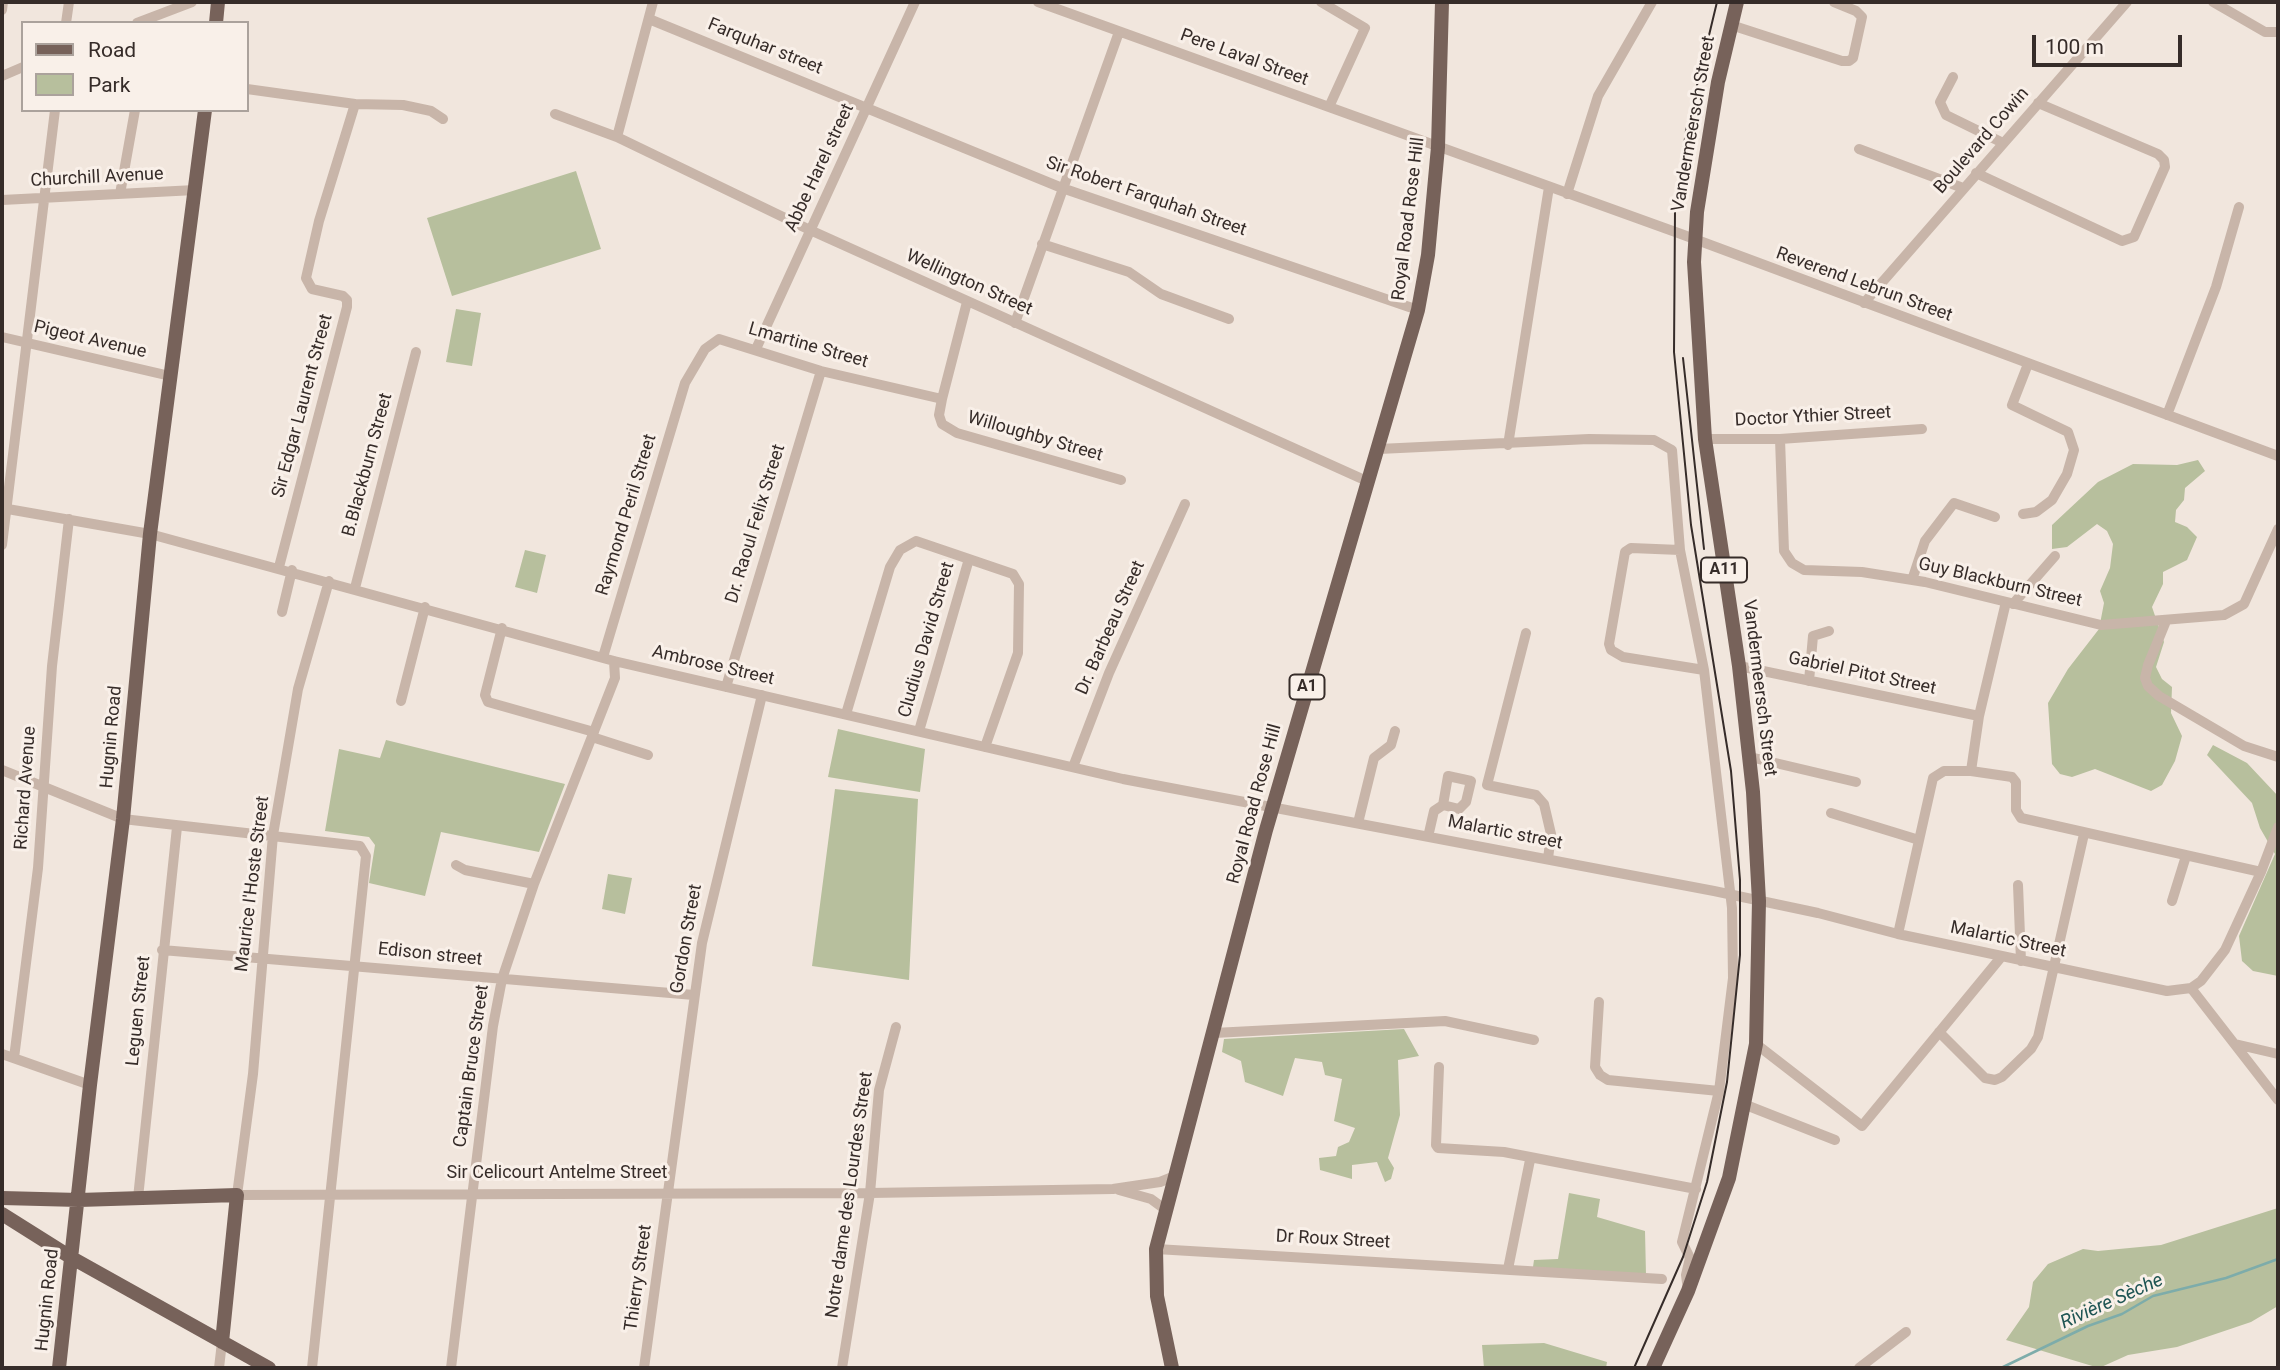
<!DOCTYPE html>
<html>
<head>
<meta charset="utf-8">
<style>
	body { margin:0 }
	#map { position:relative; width:2280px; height:1370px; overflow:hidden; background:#f1e6dd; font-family:Roboto,sans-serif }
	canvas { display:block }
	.frame { position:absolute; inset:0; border:4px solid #362c29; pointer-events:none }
	.legend { position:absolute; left:21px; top:21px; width:228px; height:91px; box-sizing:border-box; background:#f9f0e9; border:2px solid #aba29c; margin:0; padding:9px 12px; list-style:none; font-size:21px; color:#362c29 }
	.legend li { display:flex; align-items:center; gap:14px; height:35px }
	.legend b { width:35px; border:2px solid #aba29c }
	.scale { position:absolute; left:2032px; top:35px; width:150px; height:32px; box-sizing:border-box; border:4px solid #362c29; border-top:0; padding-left:9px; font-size:21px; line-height:24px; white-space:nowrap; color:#362c29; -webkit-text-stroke:5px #f9f0e9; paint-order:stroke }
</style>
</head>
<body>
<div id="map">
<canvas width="2280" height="1370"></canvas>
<div class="frame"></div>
<ul class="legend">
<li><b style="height:9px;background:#77625a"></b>Road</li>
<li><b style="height:19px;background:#b7bf9d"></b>Park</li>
</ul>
<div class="scale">100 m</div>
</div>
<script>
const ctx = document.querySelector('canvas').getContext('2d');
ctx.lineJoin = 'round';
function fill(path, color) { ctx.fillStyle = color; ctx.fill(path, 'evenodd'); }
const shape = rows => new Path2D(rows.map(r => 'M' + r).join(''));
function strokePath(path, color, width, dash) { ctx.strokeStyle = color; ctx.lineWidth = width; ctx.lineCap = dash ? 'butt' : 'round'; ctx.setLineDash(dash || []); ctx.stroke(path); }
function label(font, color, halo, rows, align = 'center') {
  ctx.font = font + ' Roboto,sans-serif'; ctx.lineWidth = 6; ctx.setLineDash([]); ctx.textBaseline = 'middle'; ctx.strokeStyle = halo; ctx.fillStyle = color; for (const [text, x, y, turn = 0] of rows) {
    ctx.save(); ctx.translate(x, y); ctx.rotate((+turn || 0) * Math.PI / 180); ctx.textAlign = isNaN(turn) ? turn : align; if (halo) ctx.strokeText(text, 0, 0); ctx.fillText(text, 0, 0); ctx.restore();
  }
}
fill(shape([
	[576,171,601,249,452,296,427,218],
	[456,309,481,313,472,366,446,362],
	[2198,460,2205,471,2185,488,2184,500,2176,510,2175,522,2187,527,2197,537,2187,560,2163,572,2163,584,2152,607,2164,642,2156,667,2162,679,2172,687,2171,713,2182,736,2175,761,2162,785,2151,791,2095,769,2072,777,2060,774,2052,764,2048,703,2068,669,2099,629,2104,603,2100,591,2110,568,2113,544,2107,531,2097,524,2067,547,2052,549,2052,525,2098,482,2133,464,2177,465],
	[525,550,546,555,537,593,515,587],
	[838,729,925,749,920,792,828,777],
	[386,740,565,784,539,852,441,832,425,896,369,883,375,845,369,837,325,831,339,749,380,758],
	[2213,745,2247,763,2278,796,2278,976,2253,971,2242,961,2239,936,2275,854,2260,828,2252,803,2207,755],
	[835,789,918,799,909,980,812,966],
	[608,874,632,878,625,914,602,909],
	[1404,1029,1419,1056,1398,1060,1400,1115,1388,1158,1394,1168,1391,1179,1385,1182,1377,1162,1352,1165,1352,1179,1320,1170,1319,1158,1336,1156,1338,1147,1349,1142,1355,1128,1334,1121,1342,1079,1325,1075,1322,1062,1295,1058,1283,1096,1245,1082,1241,1061,1222,1052,1224,1039],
	[1569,1193,1600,1199,1597,1217,1645,1231,1646,1275,1533,1267,1534,1260,1558,1259],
	[2278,1208,2278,1306,2251,1322,2177,1347,2128,1355,2099,1368,2006,1340,2029,1307,2033,1282,2048,1264,2083,1249,2098,1251,2161,1245],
	[1544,1343,1607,1362,1606,1368,1484,1368,1482,1345]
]), '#b7bf9d');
strokePath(shape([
	[2001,1368,2088,1326,2122,1314,2153,1296,2226,1278,2278,1259]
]), '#7dacaa', 2.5);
strokePath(shape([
	[1038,2,1681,234,2278,456],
	[1321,2,1365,28,1329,107],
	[2213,2,2265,32,2278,32],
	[2,10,3,2],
	[649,19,1062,188,1418,310],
	[66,23,69,2],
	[137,23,192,2],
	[1731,25,1842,61,1849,61,1853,58,1862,17,1856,11,1834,2],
	[2,76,23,67],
	[1953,77,1940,102,1946,115,2003,143],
	[247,89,355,104,319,221,306,278,312,289,343,296,347,300,347,307,279,567],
	[355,104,403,105,431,111,443,119],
	[555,114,617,137,810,230,1369,482],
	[617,137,653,2],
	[1859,149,1963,188],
	[1976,173,2122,241,2134,237,2165,167,2164,160,2158,154,2038,103],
	[120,194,135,110],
	[1567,194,1598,96,1652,2],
	[2,200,195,190],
	[1042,244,1129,272,1161,294,1229,319],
	[967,302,942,399,939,415,942,424,957,433,1121,480],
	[1864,303,2127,2],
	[1015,323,1119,32],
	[2,337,170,376],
	[756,349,915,2],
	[2167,415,2216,287,2239,207],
	[1705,439,1780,439,1922,429],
	[1780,439,1784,551,1792,563,1804,570,1862,572,1925,582,2101,625,2224,615,2244,604,2278,529],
	[1508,445,1549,187],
	[1379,449,1589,439,1654,440,1672,450,1680,550,1704,670,1732,908,1733,978,1719,1091,1682,1242,1690,1258,1686,1275,1688,1290],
	[2,508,150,534,614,661,1123,779,1714,891,1818,913,1898,934,2167,991,2191,988,2201,981,2225,950,2261,872,2278,827],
	[2023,514,2036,512,2052,500,2067,474,2074,450,2068,432,2012,405,2028,364],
	[2,545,55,110],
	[1680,550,1631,548,1625,552,1609,644,1611,650,1623,657,1704,670],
	[1912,580,1925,541,1954,503,1995,517],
	[329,581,298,689,273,835,253,1074,237,1195,870,1193,1113,1189,1160,1182,1175,1176],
	[355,588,416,352],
	[2013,604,2055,556],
	[282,612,292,570],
	[2166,621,2148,665,2145,678,2148,686,2159,696,2244,746,2278,757],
	[502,628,485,695,488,702,594,732],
	[1526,633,1487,785,1536,795,1544,804,1551,834,1548,859],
	[603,657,685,383,705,349,719,339,821,371,942,399],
	[1739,666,1979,716],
	[1809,681,1813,636,1829,631],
	[726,687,821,371],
	[401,701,425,607],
	[846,714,890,567,900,550,916,541,1013,574,1019,584,1018,653,985,747],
	[919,731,969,559],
	[592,737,648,755],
	[1750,757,1856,782],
	[1073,767,1109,673,1185,504],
	[2,770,123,819,360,846,366,856,312,1368],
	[1971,771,1979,716,2006,602],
	[1831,813,1919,840],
	[1358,823,1374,758,1391,745,1395,731],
	[1428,837,1434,811,1443,805,1459,809,1466,802,1471,781,1448,776,1443,805],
	[456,865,465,870,534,884],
	[2018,885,2021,961],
	[2172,901,2186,856],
	[1898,934,1933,778,1944,771,1971,771,2012,777,2016,782,2016,810,2021,818,2261,872],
	[162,950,694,995],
	[2191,988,2278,1100],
	[1599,1002,1595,1067,1600,1075,1608,1080,1719,1091],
	[1939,1032,1985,1078,1995,1080,2002,1077,2031,1049,2038,1037,2084,834],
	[1214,1033,1445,1021,1534,1040],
	[1756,1044,1862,1126,2002,956],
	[2235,1044,2278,1054],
	[2,1054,90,1085],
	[14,1058,38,868,52,666,69,519],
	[1439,1067,1436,1145,1438,1148,1504,1152,1696,1189],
	[1746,1105,1835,1140],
	[1119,1190,1151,1199,1166,1210],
	[138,1198,177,827],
	[1156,1249,1662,1279],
	[1508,1269,1530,1160],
	[219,1368,222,1342],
	[451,1368,493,1026,502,979,534,884,615,678,614,661],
	[644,1368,702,943,762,695],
	[842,1368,870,1193,879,1090,896,1027],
	[1859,1368,1906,1332]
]), '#c8b5a9', 10);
strokePath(shape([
	[216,23,218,2],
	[2,1198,79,1200,237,1195,222,1342],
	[2,1214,72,1258,269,1368],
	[59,1368,90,1085,123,819,150,534,205,110],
	[1172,1368,1157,1296,1156,1249,1266,830,1418,310,1428,255,1438,147,1442,2],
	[1653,1368,1688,1291,1729,1178,1756,1044,1759,901,1753,792,1739,666,1705,439,1694,262,1697,212,1718,82,1737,2]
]), '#77625a', 14);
strokePath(shape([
	[1683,358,1704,549],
	[1634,1368,1683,1257,1707,1182,1727,1082,1740,955,1740,880,1731,771,1691,525,1674,352,1675,211,1686,131,1717,2]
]), '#362c29', 2);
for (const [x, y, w] of [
	[1724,570,46],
	[1307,687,35]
]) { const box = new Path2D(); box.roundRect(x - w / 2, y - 12.5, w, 25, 5); ctx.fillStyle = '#f9f0e9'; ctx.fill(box); strokePath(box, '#362c29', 2); }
label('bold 16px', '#362c29', null, [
	["A11",1724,570],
	["A1",1307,687]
]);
label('18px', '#362c29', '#f9f0e9', [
	["Farquhar street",765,47,22],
	["Pere Laval Street",1244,58,20],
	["Vandermeersch Street",1694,124,-80],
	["Boulevard Cowin",1982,141,-49],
	["Abbe Harel street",820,168,-65],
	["Churchill Avenue",97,178,-3],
	["Sir Robert Farquhah Street",1146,197,19],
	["Royal Road Rose Hill",1409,219,-83],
	["Wellington Street",969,283,24],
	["Reverend Lebrun Street",1864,285,20],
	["Pigeot Avenue",90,340,13],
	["Lmartine Street",808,346,16],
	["Sir Edgar Laurent Street",303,406,-75],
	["Doctor Ythier Street",1813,417,-3],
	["Willoughby Street",1035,437,16],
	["B.Blackburn Street",368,465,-75],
	["Raymond Peril Street",627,515,-73],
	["Dr. Raoul Felix Street",756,524,-73],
	["Guy Blackburn Street",2000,583,13],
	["Dr. Barbeau Street",1111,628,-66],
	["Cludius David Street",927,640,-74],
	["Ambrose Street",713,666,13],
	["Gabriel Pitot Street",1862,674,12],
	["Vandermeersch Street",1759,688,83],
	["Hugnin Road",112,737,-85],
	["Richard Avenue",26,788,-86],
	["Royal Road Rose Hill",1255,804,-75],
	["Malartic street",1505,833,11],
	["Maurice I'Hoste Street",253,884,-83],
	["Gordon Street",687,939,-80],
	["Malartic Street",2008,940,12],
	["Edison street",430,955,6],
	["Leguen Street",139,1011,-84],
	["Captain Bruce Street",472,1066,-82],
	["Sir Celicourt Antelme Street",557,1173],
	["Notre dame des Lourdes Street",850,1195,-82],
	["Dr Roux Street",1333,1240,3],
	["Thierry Street",639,1278,-82],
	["Hugnin Road",48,1300,-84]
]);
label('italic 19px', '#205554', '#f9f0e9', [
	["Rivière Sèche",2112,1302,-24]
]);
</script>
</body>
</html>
